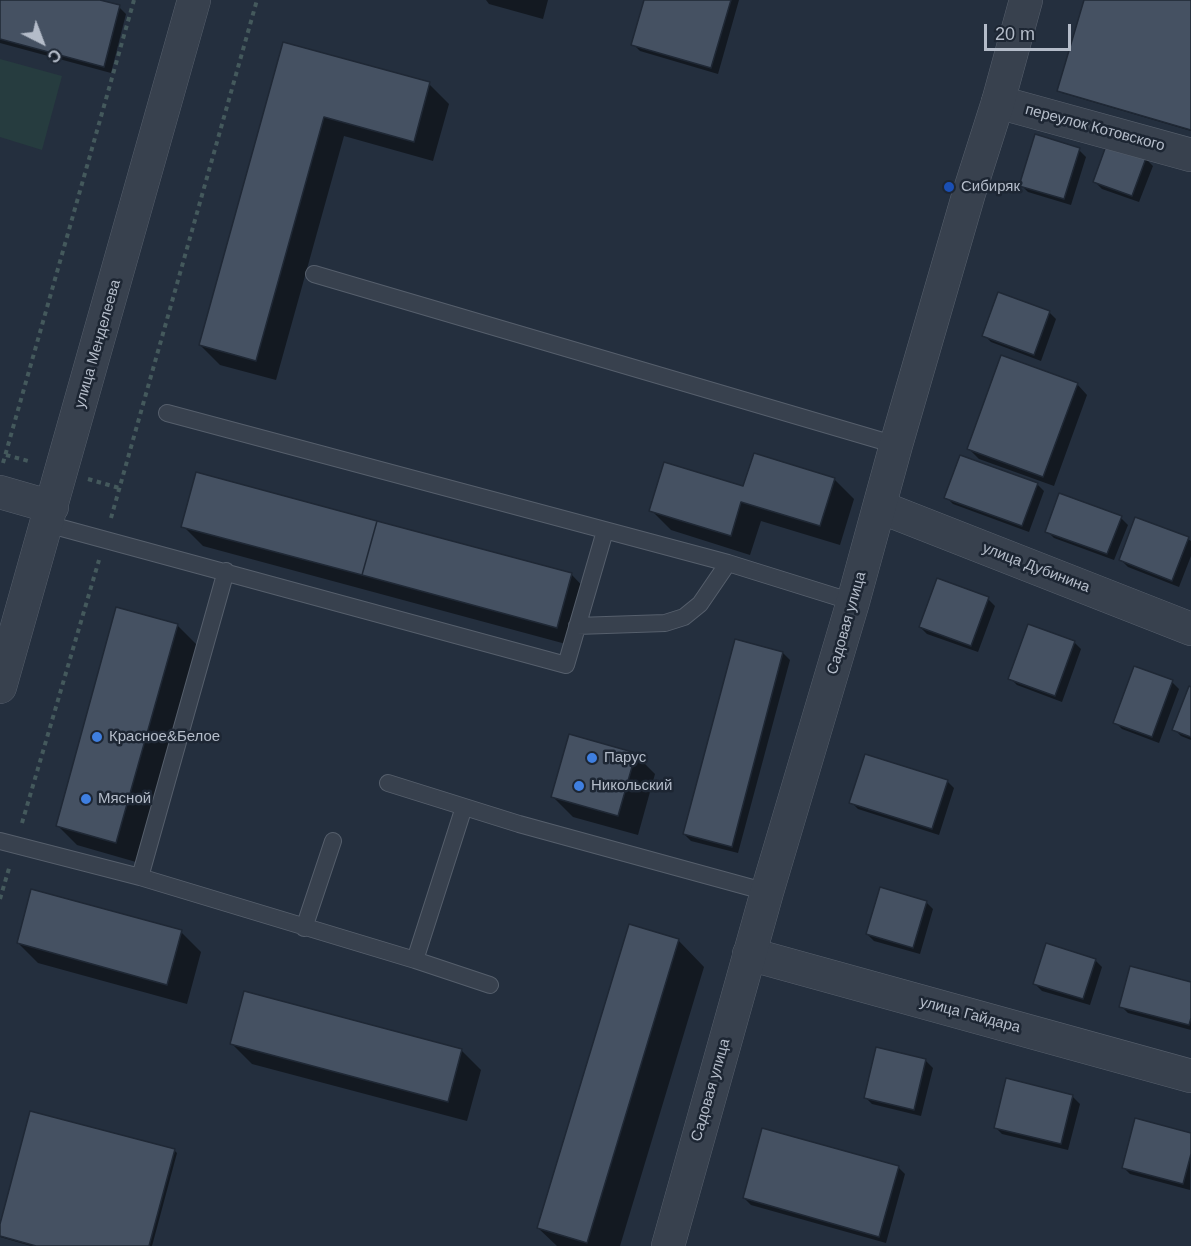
<!DOCTYPE html>
<html>
<head>
<meta charset="utf-8">
<style>
	body { margin:0 }
	#map { position:relative; width:1191px; height:1246px; overflow:hidden; background:#242f3e; font-family:Arial,sans-serif }
	canvas { display:block }
	.north { position:absolute; left:12px; top:12px; width:60px; height:60px; -webkit-text-stroke:4px #1d2633; paint-order:stroke; rotate:138deg; font-size:16px; font-weight:700; line-height:24px; text-align:center; color:#b4bcc9 }
	.north::after { content:''; display:block; margin:auto; width:21px; height:27px; background:#b4bcc9; clip-path:polygon(50% 0,100% 100%,50% 72%,0 100%) }
	.scale { position:absolute; left:984px; top:24px; width:87px; height:27px; box-sizing:border-box; border:3px solid #b4bcc9; border-top:0; padding-left:8px; font-size:18px; line-height:21px; white-space:nowrap; color:#b4bcc9; -webkit-text-stroke:4px #1d2633; paint-order:stroke }
</style>
</head>
<body>
<div id="map">
<canvas width="1191" height="1246"></canvas>
<div class="north">С</div>
<div class="scale">20 m</div>
</div>
<script>
const ctx = document.querySelector('canvas').getContext('2d');
ctx.lineJoin = 'round';
function fill(path, color) { ctx.fillStyle = color; ctx.fill(path, 'evenodd'); }
const shape = rows => new Path2D(rows.map(r => 'M' + r).join(''));
function strokePath(path, color, width, dash) { ctx.strokeStyle = color; ctx.lineWidth = width; ctx.lineCap = dash ? 'butt' : 'round'; ctx.setLineDash(dash || []); ctx.stroke(path); }
function label(font, color, halo, rows, align = 'center') {
  ctx.font = font + ' Arial,sans-serif'; ctx.lineWidth = 5; ctx.setLineDash([]); ctx.textBaseline = 'middle'; ctx.strokeStyle = halo; ctx.fillStyle = color; for (const [text, x, y, turn = 0] of rows) {
    ctx.save(); ctx.translate(x, y); ctx.rotate((+turn || 0) * Math.PI / 180); ctx.textAlign = isNaN(turn) ? turn : align; if (halo) ctx.strokeText(text, 0, 0); ctx.fillText(text, 0, 0); ctx.restore();
  }
}
fill(shape([
	[0,59,62,76,42,150,0,137]
]), '#263c3f');
fill(shape([
	[0,0,94,0,119,7,126,14,111,73,0,43],
	[486,0,548,0,543,19,489,4],
	[646,0,739,0,718,74,640,51,633,44],
	[1085,0,1191,0,1191,131,1062,93,1059,90],
	[284,43,429,84,449,104,433,161,344,136,276,380,220,365,200,345],
	[1079,150,1086,157,1071,205,1028,192,1021,185],
	[1146,159,1153,166,1139,202,1102,189,1095,182],
	[1049,312,1056,319,1041,361,991,342,984,335],
	[1077,384,1087,395,1054,486,979,459,968,448],
	[834,479,854,499,840,545,761,521,750,555,671,530,651,510,744,488],
	[1037,484,1044,491,1029,532,953,504,946,497],
	[1121,518,1128,525,1114,560,1054,538,1047,531],
	[183,526,572,575,591,595,577,647,203,546],
	[1188,539,1191,541,1191,556,1179,587,1128,567,1121,560],
	[988,599,995,606,978,652,927,634,920,627],
	[177,625,197,645,136,862,77,845,57,825],
	[1074,642,1081,649,1062,702,1017,685,1010,678],
	[783,653,790,660,738,853,691,841,684,834],
	[1172,682,1179,689,1159,743,1122,729,1115,722],
	[1191,688,1191,740,1181,736,1174,729],
	[635,754,655,774,638,835,573,817,553,797],
	[947,781,954,788,939,835,858,809,851,802],
	[926,902,933,909,920,954,874,941,867,934],
	[181,932,201,952,187,1004,38,963,18,943],
	[678,940,704,967,620,1246,557,1246,538,1228],
	[1095,960,1102,967,1090,1005,1042,991,1035,984],
	[1191,984,1191,1030,1128,1013,1121,1006],
	[232,1044,461,1050,481,1070,467,1121,252,1064],
	[877,1049,926,1061,933,1068,921,1116,872,1104,865,1097],
	[1007,1080,1073,1097,1080,1104,1068,1150,1002,1134,995,1127],
	[1191,1134,1190,1190,1130,1174,1123,1167],
	[174,1150,177,1153,152,1246,31,1246,0,1237,0,1230],
	[898,1167,905,1174,886,1243,751,1205,744,1198]
]), '#0007');
const building = shape([
	[0,0,100,0,120,5,104,67,0,39,0,0],
	[644,0,731,0,711,68,631,45,644,0],
	[1084,0,1191,0,1191,130,1057,91,1084,0],
	[283,42,430,82,414,142,324,117,256,361,199,345,283,42],
	[1035,134,1080,148,1064,199,1019,186,1035,134],
	[1107,143,1146,158,1132,196,1093,182,1107,143],
	[998,292,1050,311,1034,355,982,336,998,292],
	[1001,355,1078,383,1043,477,967,449,1001,355],
	[754,453,835,478,820,526,741,502,731,536,649,511,664,462,743,486,754,453],
	[960,455,1038,483,1022,526,944,498,960,455],
	[196,472,377,521,362,575,181,527,196,472],
	[1059,493,1122,516,1107,554,1045,532,1059,493],
	[1135,517,1189,537,1172,581,1119,560,1135,517],
	[377,521,572,573,557,628,362,575,377,521],
	[937,578,989,597,971,646,919,627,937,578],
	[116,607,178,624,116,843,56,826,116,607],
	[1028,624,1075,641,1055,696,1008,679,1028,624],
	[735,639,783,652,732,847,683,834,735,639],
	[1134,666,1173,680,1152,737,1113,723,1134,666],
	[1189,686,1191,687,1191,737,1172,730,1189,686],
	[569,734,636,753,618,816,551,797,569,734],
	[865,754,948,780,932,829,849,803,865,754],
	[880,887,927,901,913,948,866,934,880,887],
	[31,889,182,930,167,985,17,943,31,889],
	[629,924,679,939,587,1243,537,1228,629,924],
	[1046,943,1096,959,1083,999,1033,984,1046,943],
	[1130,966,1191,982,1191,1018,1189,1025,1119,1007,1130,966],
	[244,991,462,1049,448,1102,230,1044,244,991],
	[876,1047,926,1059,914,1110,864,1098,876,1047],
	[1006,1078,1073,1095,1061,1144,994,1128,1006,1078],
	[30,1111,175,1149,149,1246,36,1246,0,1236,0,1224,30,1111],
	[1135,1118,1191,1133,1191,1154,1183,1184,1122,1168,1135,1118],
	[762,1128,899,1166,879,1237,743,1198,762,1128]
]);
fill(building, '#455162');
strokePath(building, '#1f2835', 1.5);
const service = shape([
	[314,274,896,445],
	[167,413,728,563,853,602],
	[47,524,566,665,605,531],
	[577,626,665,623,684,617,700,604,728,563],
	[388,783,519,824,767,892],
	[0,841,140,877,415,960,490,985],
	[140,877,226,571],
	[304,928,333,841],
	[415,960,464,807]
]);
const minor = shape([
	[998,102,1191,155],
	[0,492,52,507],
	[880,507,1191,629],
	[0,687,194,0],
	[749,954,1191,1076]
]);
const tertiary = shape([
	[668,1246,767,892,853,602,896,445,969,193,998,102,1026,0]
]);
strokePath(service, '#565f6c', 18);
strokePath(minor, '#565f6c', 34);
strokePath(tertiary, '#565f6c', 34);
strokePath(shape([
	[6,455,32,462],
	[3,463,134,0],
	[88,479,119,488],
	[111,518,257,0],
	[22,823,99,560],
	[0,899,10,865]
]), '#44595c', 4, [4.5, 4.5]);
strokePath(service, '#38414e', 16);
strokePath(minor, '#38414e', 33);
strokePath(tertiary, '#38414e', 33);
for (const [x, y, r, color] of [
	[949,187,6,"#1a4fb4"],
	[97,737,6,"#3f7fe0"],
	[592,758,6,"#3f7fe0"],
	[579,786,6,"#3f7fe0"],
	[86,799,6,"#3f7fe0"]
]) { const dot = new Path2D(); dot.arc(x, y, r, 0, 2 * Math.PI); ctx.fillStyle = color; ctx.fill(dot); strokePath(dot, '#1d2633', 2); }
label('15px', '#b4bcc9', '#1d2633', [
	["переулок Котовского",1095,128,15],
	["улица Менделеева",98,344,-74],
	["улица Дубинина",1036,568,21],
	["Садовая улица",847,623,-74],
	["улица Гайдара",970,1015,15],
	["Садовая улица",711,1090,-74]
]);
label('15px', '#b4bcc9', '#1d2633', [
	["Сибиряк",961,187],
	["Красное&Белое",109,737],
	["Парус",604,758],
	["Никольский",591,786],
	["Мясной",98,799]
], 'left');
</script>
</body>
</html>
